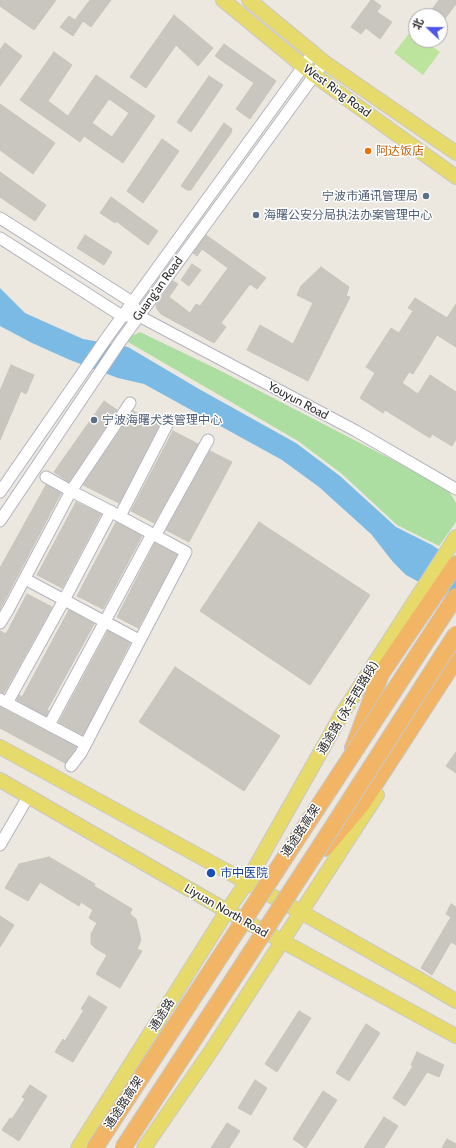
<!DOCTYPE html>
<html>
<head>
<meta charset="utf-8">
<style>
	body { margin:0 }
	#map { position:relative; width:456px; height:1148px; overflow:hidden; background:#ece8df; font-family:Cabin,"Noto Sans SC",sans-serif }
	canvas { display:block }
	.north { position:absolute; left:408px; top:8px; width:40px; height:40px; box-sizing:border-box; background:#fff; border:1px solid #ababab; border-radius:50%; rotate:292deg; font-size:11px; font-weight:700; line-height:16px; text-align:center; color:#2c2c2c }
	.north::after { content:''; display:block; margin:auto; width:14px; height:18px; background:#4d55eb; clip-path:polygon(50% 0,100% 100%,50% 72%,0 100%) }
</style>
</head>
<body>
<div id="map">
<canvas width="456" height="1148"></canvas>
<div class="north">北</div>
</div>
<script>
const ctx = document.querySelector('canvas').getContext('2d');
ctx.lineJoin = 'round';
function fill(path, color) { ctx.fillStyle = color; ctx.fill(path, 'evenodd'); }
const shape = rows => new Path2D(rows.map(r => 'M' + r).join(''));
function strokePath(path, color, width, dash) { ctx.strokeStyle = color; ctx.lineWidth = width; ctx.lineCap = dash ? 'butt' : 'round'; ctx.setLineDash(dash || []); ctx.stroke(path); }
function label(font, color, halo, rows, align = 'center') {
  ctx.font = font + ' Cabin,"Noto Sans SC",sans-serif'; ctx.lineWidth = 3; ctx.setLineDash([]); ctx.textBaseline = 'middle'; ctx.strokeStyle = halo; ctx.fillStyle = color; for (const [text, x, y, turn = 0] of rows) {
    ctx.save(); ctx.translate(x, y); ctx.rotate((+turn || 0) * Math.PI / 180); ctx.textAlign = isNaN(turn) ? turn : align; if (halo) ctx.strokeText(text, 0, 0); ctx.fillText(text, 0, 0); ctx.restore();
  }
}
fill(shape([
	[140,332,221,371,447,488,456,503,456,522,439,546,397,525,342,474,298,441,128,342,130,337]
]), '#addea1');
fill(shape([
	[411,31,416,34,416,40,424,40,440,52,423,75,394,53]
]), '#bce49d');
fill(shape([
	[0,288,25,313,83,339,128,347,199,389,296,443,340,476,396,527,432,545,456,561,456,602,406,575,393,562,371,534,319,487,282,460,144,384,118,378,70,360,32,343,0,326]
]), '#7bbae5');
const building = shape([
	[0,0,56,0,34,30,0,6,0,0],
	[90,0,111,0,91,27,83,21,73,36,60,27,69,16,75,20,90,0],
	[371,0,373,0,381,6,377,12,392,22,380,39,366,28,361,34,351,27,371,0],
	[439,0,456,0,456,4,440,25,440,16,427,16,439,0],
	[174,15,213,48,198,66,176,45,146,88,130,77,174,15],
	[5,43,22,56,0,86,0,50,5,43],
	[224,44,276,81,250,119,236,109,254,83,215,56,224,44],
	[54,52,72,65,48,101,68,116,96,75,155,116,123,163,84,136,80,142,20,100,54,52],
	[109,99,129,113,112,137,92,123,109,99],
	[209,76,223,85,191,132,177,122,209,76],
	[0,104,55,143,33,174,0,150,0,104],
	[224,123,232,129,231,133,193,187,191,190,187,190,181,186,224,123],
	[162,139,179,151,143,203,127,191,162,139],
	[0,172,46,205,35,221,0,197,0,172],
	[111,197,158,231,148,245,116,221,115,223,100,213,111,197],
	[85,235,112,252,104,265,77,248,85,235],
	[206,235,266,278,257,289,250,284,221,323,226,327,214,343,161,314,157,309,156,305,173,281,178,284,169,297,190,313,196,304,200,306,228,268,202,249,197,256,193,253,206,235],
	[192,264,201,270,189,286,181,280,192,264],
	[321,267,349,287,346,296,350,297,308,381,247,350,260,325,293,344,313,303,297,295,301,286,321,267],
	[415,298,447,318,456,304,456,347,437,335,413,374,409,372,402,383,418,394,430,375,456,392,456,439,452,446,432,434,430,438,385,410,383,413,360,398,375,373,366,367,391,328,399,333,413,311,408,308,415,298],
	[11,365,34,375,26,394,21,391,0,440,0,391,11,365],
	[104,401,117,410,69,482,54,472,104,401],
	[133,411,159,425,119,503,83,485,133,411],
	[173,431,198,444,154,523,131,511,173,431],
	[210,451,232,462,189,542,166,530,210,451],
	[46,485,61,493,0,609,0,568,46,485],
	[76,502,101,514,62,588,37,575,76,502],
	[116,522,142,536,103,609,77,596,116,522],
	[259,522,370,595,310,685,200,611,259,522],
	[155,543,177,555,138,628,117,617,155,543],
	[27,594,52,607,4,693,0,692,0,631,6,634,27,594],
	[69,610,94,624,47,710,49,711,46,716,17,700,19,695,22,697,69,610],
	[108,631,130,643,83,735,59,722,108,631],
	[175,667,280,736,244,791,139,722,175,667],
	[0,707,76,747,75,749,65,763,0,728,0,707],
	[456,752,456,773,446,766,456,752],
	[49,857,95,884,94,886,132,909,130,914,136,919,141,940,137,949,142,951,120,988,96,974,107,955,95,948,91,944,91,934,97,923,89,918,93,910,81,902,79,906,40,882,28,901,5,888,19,864,49,857],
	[451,904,456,907,456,945,451,942,432,975,421,968,451,917,446,914,451,904],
	[0,916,14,925,0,947,0,916],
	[89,996,107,1007,73,1062,55,1052,63,1039,65,1041,84,1010,81,1009,89,996],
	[299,1011,311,1018,277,1072,265,1064,299,1011],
	[366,1024,380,1033,349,1081,336,1073,366,1024],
	[417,1052,444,1065,439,1077,427,1072,405,1106,393,1098,413,1066,411,1065,417,1052],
	[255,1080,267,1088,251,1115,238,1108,255,1080],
	[30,1085,47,1096,19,1141,2,1130,10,1118,12,1119,25,1099,22,1097,30,1085],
	[323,1091,337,1100,306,1148,293,1139,323,1091],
	[384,1117,398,1126,384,1148,364,1148,384,1117],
	[227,1123,240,1131,229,1148,211,1148,227,1123],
	[447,1139,456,1144,456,1148,442,1148,447,1139]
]);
fill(building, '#c8c6be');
strokePath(building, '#c8c4b9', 1);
const minor = shape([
	[0,218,132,302,135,309],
	[0,238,122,316,139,316,356,431,456,489],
	[46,477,71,491,106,509,186,552,81,753,71,766],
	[0,492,108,336,313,53],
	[120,516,169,421],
	[0,521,120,342,324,62],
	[155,536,208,440],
	[25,579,139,640],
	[0,623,8,610,71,491,130,403],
	[0,699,85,744],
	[7,703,64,600,111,511],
	[49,725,152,534],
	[0,845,28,797]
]);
const major = shape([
	[223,0,314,75,456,177],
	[249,0,324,62,456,153],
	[0,747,301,912,417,978,456,1001],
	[0,780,227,911,456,1036],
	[78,1148,227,911,247,882,342,714,456,537],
	[144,1148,211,1051,377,795]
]);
const highway = shape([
	[353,748,381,674,456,564],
	[325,848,362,804,456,659]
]);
strokePath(minor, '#b3b3be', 13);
strokePath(major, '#c8c8c8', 16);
strokePath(highway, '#c8c8c8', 18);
strokePath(minor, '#fff', 11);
strokePath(major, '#e6da6b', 14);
strokePath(highway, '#f1b565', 16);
const highwayBridge = shape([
	[95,1148,456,596],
	[123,1148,328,834,456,634]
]);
strokePath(highwayBridge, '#c8c8c8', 18, []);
strokePath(highwayBridge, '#f1b565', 16);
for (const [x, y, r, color] of [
	[368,151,4,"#e8710a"],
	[426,196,4,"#5c6f8a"],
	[256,215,4,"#5c6f8a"],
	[94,420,4,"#5c6f8a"],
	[211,873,5,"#1a4fb4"]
]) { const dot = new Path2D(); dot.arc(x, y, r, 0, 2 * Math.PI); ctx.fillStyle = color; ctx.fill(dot); strokePath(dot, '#fff', 1.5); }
label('12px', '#2c2c2c', '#fff', [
	["West Ring Road",337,91,36],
	["Guang'an Road",158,289,-54],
	["Youyun Road",298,401,28],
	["通途路 (永丰西路段)",348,708,-59],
	["通途路高架",301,831,-57],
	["Liyuan North Road",226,911,30],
	["通途路",162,1015,-58],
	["通途路高架",124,1103,-57]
]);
label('12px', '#c56008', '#fff', [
	["阿达饭店",376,151]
], 'left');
label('12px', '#4e5e75', '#fff', [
	["宁波市通讯管理局",418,196,"right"],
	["海曙公安分局执法办案管理中心",264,215],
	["宁波海曙犬类管理中心",102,420]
], 'left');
label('12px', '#164399', '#fff', [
	["市中医院",220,873]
], 'left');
</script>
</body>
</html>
